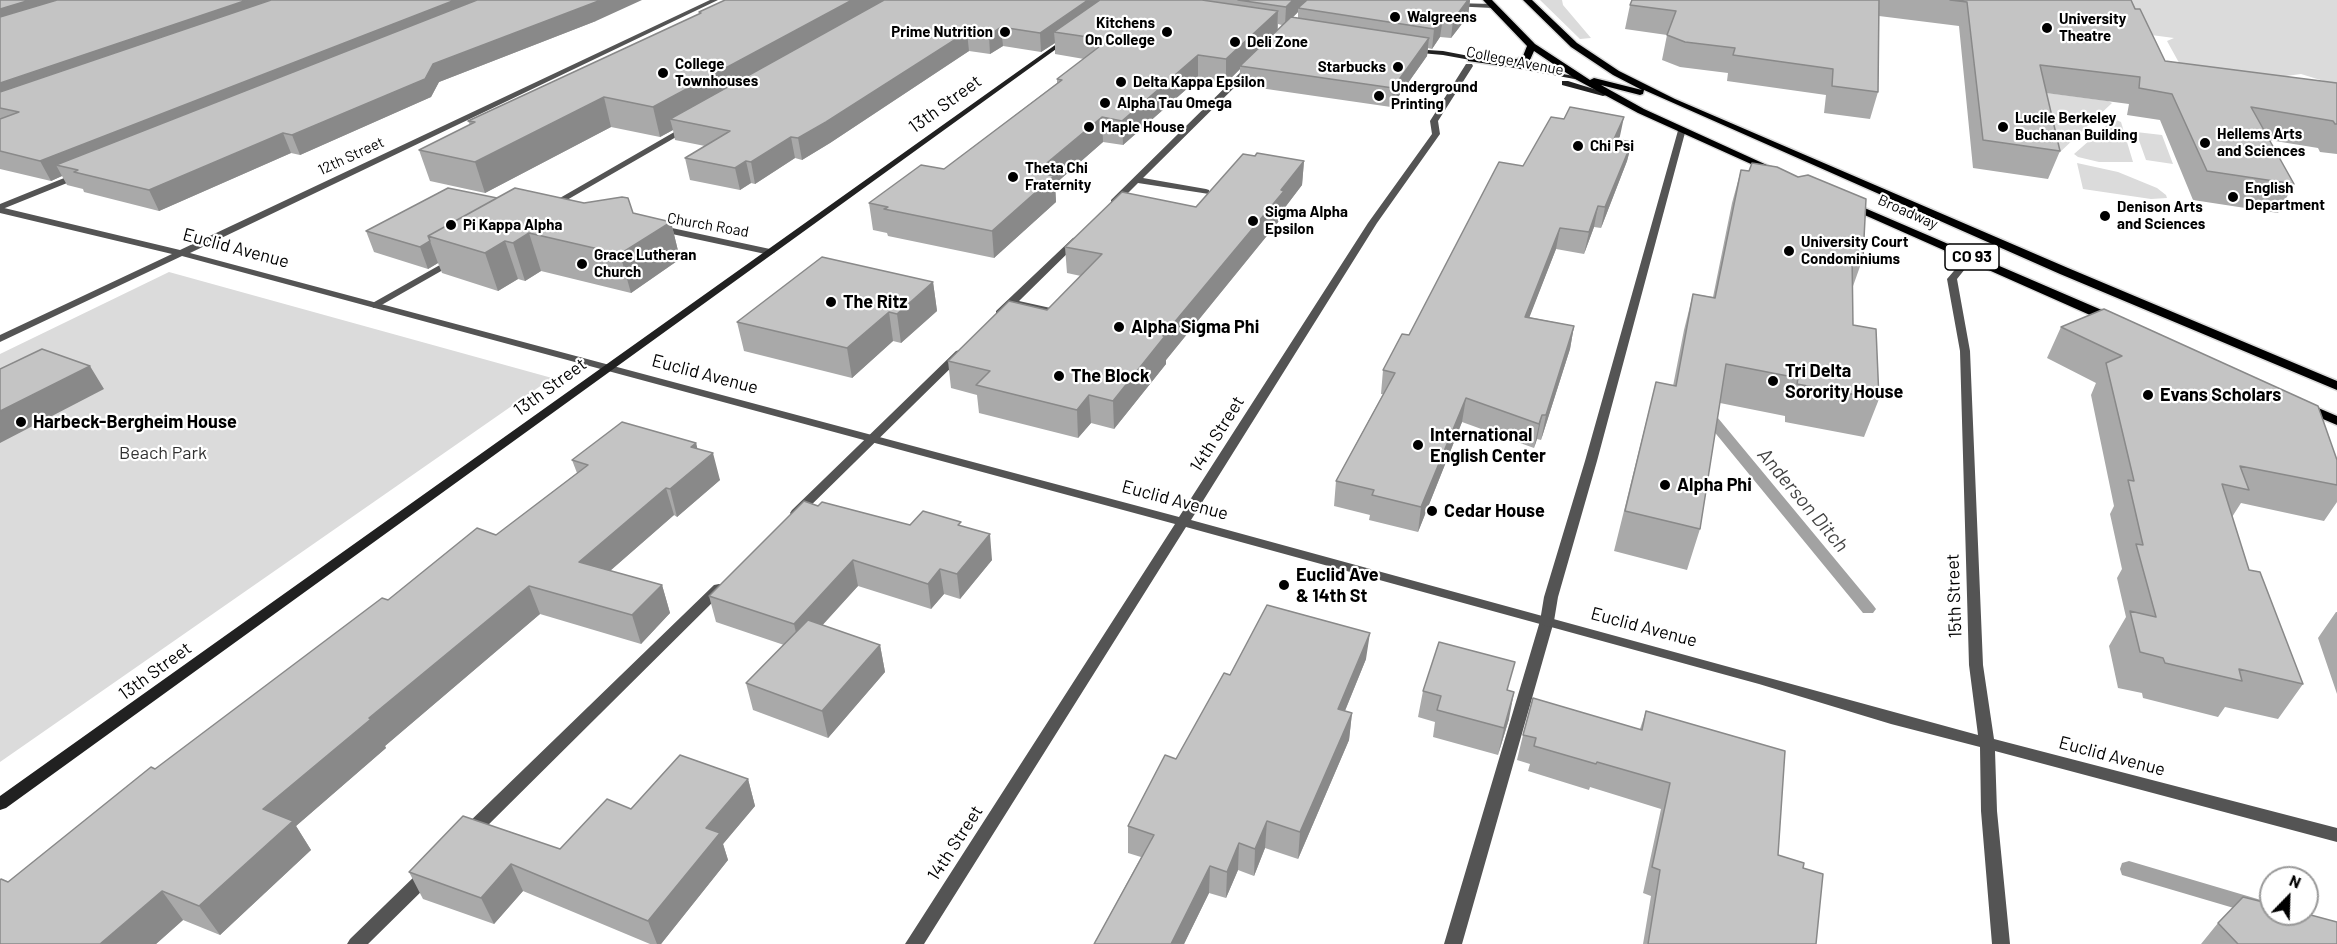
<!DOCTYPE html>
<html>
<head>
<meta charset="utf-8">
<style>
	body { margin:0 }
	#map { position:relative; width:2337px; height:944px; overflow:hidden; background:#fff; font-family:Barlow,sans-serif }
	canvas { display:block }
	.north { position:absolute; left:2259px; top:866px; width:60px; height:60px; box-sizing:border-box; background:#fff; border:2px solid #999; border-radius:50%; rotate:23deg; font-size:16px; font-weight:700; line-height:24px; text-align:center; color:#000 }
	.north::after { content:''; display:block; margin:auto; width:21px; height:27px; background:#000; clip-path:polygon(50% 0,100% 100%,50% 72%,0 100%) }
</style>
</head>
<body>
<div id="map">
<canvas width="2337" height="944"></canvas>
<div class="north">N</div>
</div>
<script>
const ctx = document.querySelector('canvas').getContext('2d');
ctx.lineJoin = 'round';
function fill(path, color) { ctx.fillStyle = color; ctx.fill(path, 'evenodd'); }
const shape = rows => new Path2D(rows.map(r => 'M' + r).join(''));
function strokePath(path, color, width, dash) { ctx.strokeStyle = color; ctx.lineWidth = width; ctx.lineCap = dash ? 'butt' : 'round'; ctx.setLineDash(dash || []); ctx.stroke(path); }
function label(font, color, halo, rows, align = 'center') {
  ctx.font = font + ' Barlow,sans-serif'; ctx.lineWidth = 4.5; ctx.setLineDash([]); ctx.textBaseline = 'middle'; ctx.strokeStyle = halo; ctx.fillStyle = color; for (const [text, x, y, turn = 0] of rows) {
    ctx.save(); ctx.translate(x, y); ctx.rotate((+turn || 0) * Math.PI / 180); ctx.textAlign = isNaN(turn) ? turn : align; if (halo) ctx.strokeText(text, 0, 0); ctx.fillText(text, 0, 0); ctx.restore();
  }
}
fill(shape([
	[1540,0,1562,0,1563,5,1591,38,1580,39],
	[2102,0,2337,0,2337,85,2301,74,2257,80,2183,70,2167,41,2174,38,2128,32],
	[2032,91,2108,101,2112,103,2058,154,2053,154],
	[2114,119,2121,122,2133,162,2099,162,2078,157,2074,154],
	[2136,132,2162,135,2173,164,2146,160],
	[2077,163,2118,172,2157,188,2166,195,2167,198,2151,199,2083,189],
	[169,272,552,378,0,762,0,354]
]), '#dbdbdb');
fill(shape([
	[1708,411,1713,412,1873,605,1876,609,1873,613,1863,613,1703,418,1702,415,1703,412,1708,411],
	[2129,861,2271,903,2271,914,2279,914,2271,919,2122,875,2120,869,2122,863,2129,861]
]), '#a2a2a2');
const primary = shape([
	[1483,0,1492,0,1535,44,1590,80,1594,78,1642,90,1613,75,1571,47,1523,0,1532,0,1577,43,1619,71,1675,99,2068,268,2337,381,2337,390,2060,274,1644,90,1643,94,1640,95,1601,85,1644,109,1780,171,1779,173,1771,173,1638,113,1577,80,1534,51,1530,60,1519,64,1504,66,1468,61,1468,57,1471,56,1504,60,1517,59,1523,56,1527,46,1483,0],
	[1846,200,2118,317,2119,320,2113,324,2108,323,1842,205,1842,201,1846,200],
	[2302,401,2337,416,2337,425,2297,408,2295,405,2302,401]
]);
strokePath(primary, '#dbdbdb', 3);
fill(shape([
	[1454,3,1492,4,1495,6,1492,8,1452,6,1452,4,1454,3],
	[1248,65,1255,67,1143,178,1206,189,1209,190,1209,194,1138,183,1117,204,1111,204,1111,200,1248,65],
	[683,127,690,129,553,208,547,208,546,206,683,127],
	[1679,127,1686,129,1597,461,1558,597,1554,621,1462,944,1444,944,1540,621,1544,597,1585,461,1679,127],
	[79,172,83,175,82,177,0,210,0,204,79,172],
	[656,228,672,228,770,249,775,252,770,255,672,234,653,233,653,229,656,228],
	[1076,237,1079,238,1079,242,1019,301,1055,309,1055,313,1051,314,1014,305,1004,315,996,315,996,311,1073,238,1076,237],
	[454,257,459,260,457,262,378,307,374,308,369,305,454,257],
	[960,350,964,351,965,353,964,355,800,516,792,516,790,513,792,510,956,351,960,350],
	[719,584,724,585,726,588,724,591,476,837,470,839,464,837,462,832,464,827,714,585,719,584],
	[426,869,432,871,434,876,432,881,368,944,347,944,350,939,420,871,426,869]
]), '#545454');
fill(shape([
	[710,0,718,0,190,253,1179,517,1368,223,1432,134,1430,121,1466,64,1472,64,1473,66,1438,121,1440,134,1377,223,1191,520,1978,735,1969,665,1960,351,1947,279,1959,265,1974,258,1980,258,1980,262,1965,269,1957,279,1970,351,1983,665,1994,739,2337,828,2337,842,1995,751,1997,811,2010,944,1992,944,1981,811,1980,747,1891,724,1759,684,1186,527,924,944,905,944,1175,524,182,256,0,342,0,335,172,254,0,213,0,207,180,250,710,0]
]), '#545454');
fill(shape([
	[1065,38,1070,39,6,808,0,810,0,796,1065,38],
	[1412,49,1443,51,1584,78,1580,80,1443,55,1410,52,1408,51,1412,49],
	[1562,81,1568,81,1610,94,1603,96,1562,85,1562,81]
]), '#212121');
fill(primary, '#000');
fill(shape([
	[0,0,596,21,439,82,431,97,300,155,291,153,159,211,84,192,83,189,67,185,62,176,51,181,0,169],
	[725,0,1470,0,1468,16,1451,38,1440,37,1432,49,1428,48,1427,56,1391,107,1239,85,1240,69,1226,83,1198,79,1123,145,1103,142,1055,184,1056,202,994,258,888,236,887,233,873,230,869,203,944,169,1057,83,1057,79,1084,59,1055,54,1055,43,1041,52,1003,46,990,54,969,51,830,143,802,160,795,158,755,184,751,183,740,190,690,180,685,158,705,146,675,140,673,130,660,137,611,127,485,193,430,181,419,150,470,125,468,121,699,14,699,12],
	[1298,12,1298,18,1293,17],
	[1278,24,1282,25,1278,30],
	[1632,0,2131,0,2165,61,2337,83,2337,154,2320,152,2318,148,2269,140,2294,184,2278,213,2193,200,2160,120,2127,115,2129,104,2046,93,2060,151,2048,179,1973,168,1959,26,1879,16,1878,92,1870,119,1824,113,1826,95,1727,81,1728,73,1680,67,1662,60,1667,35,1625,29,1630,5],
	[1620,136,1618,139,1632,142,1627,161,1601,228,1594,227,1584,254,1556,249,1529,317,1574,326,1570,349,1541,440,1537,439,1534,448,1462,422,1418,532,1369,520,1370,515,1334,506,1336,481,1383,394,1381,394,1383,370,1409,335,1523,166],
	[1255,156,1304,161,1302,185,1283,210,1283,216,1166,360,1166,364,1114,429,1091,423,1078,438,979,413,977,395,951,388,948,361,1047,310,1081,276,1067,273,1065,247,1196,207],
	[1741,170,1863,258,1852,289,1853,325,1879,399,1864,437,1785,422,1785,416,1720,403,1700,529,1687,570,1614,551,1656,382,1673,386,1684,330,1693,294,1713,297,1732,203],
	[497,198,633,213,671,222,680,259,631,293,541,271,525,281,518,279,498,291,442,273,438,263,428,269,374,252,366,231],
	[933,282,937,311,901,343,893,341,852,378,744,351,737,322],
	[2104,309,2337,460,2337,502,2324,521,2241,503,2232,517,2249,570,2303,684,2278,719,2225,707,2218,717,2143,698,2142,693,2118,688,2109,646,2126,617,2117,578,2122,569,2110,514,2114,506,2091,395,2096,383,2047,358,2061,327],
	[696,443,697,448,720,480,677,517,674,515,610,571,662,585,670,613,641,644,540,614,385,746,386,748,296,826,311,850,220,935,183,920,156,944,0,944,8,882,155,769,388,600,496,535,577,473,572,460],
	[818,506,910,525,961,526,992,560,960,599,944,594,931,609,858,586,822,625,880,645,885,672,828,738,753,710,746,683,784,645,716,622,709,596],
	[2336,612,2337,612,2337,694,2318,638],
	[1366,659,1345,711,1352,713,1349,740,1298,859,1265,848,1254,876,1238,870,1226,898,1209,893,1184,944,1094,944,1141,857,1128,853,1128,826,1176,759,1230,675],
	[1508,690,1509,719,1498,755,1433,737,1435,722,1418,717,1423,691],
	[1646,711,1778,855,1803,868,1816,944,1643,944,1651,896,1643,893,1661,809,1590,787,1589,790,1528,771,1530,764,1517,760,1523,735,1640,729],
	[748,779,755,806,723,844,728,860,661,944,650,944,523,891,494,924,423,899,409,872,560,849,631,809],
	[2218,923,2337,944,2201,944]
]), '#a9a9a9');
fill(shape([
	[30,0,92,0,0,29,0,9],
	[247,0,302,0,0,105,0,83],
	[455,0,502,0,56,165,62,176,51,181,40,161],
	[601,0,642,0,596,21,439,82,431,97,300,155,292,135,433,64],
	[852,0,901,0,670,119,673,130,660,137,653,107],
	[1088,0,1104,0,1054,32,1055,43,1041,52,1040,33],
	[1293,0,1311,0,1298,8,1298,12,1285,25,1286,7],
	[1468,0,1470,0,1468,16,1451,38,1453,20],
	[1278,11,1277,32,1240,66,1240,69,1226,83,1226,59],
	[1443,18,1440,37,1432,49,1434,29],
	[1001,27,1003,46,990,54,989,35],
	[967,32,969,51,830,143,802,160,798,138],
	[1429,38,1427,56,1391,107,1393,88],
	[1198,55,1198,79,1123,145,1122,121],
	[604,97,611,127,485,193,475,162],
	[1102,117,1103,142,1055,184,1056,202,994,258,992,231,1036,172],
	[1624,117,1620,136,1610,158,1614,139],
	[283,133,291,153,159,211,149,190],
	[791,137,795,158,755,184,751,162],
	[1632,142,1627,161,1601,228,1605,207],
	[746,161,751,183,740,190,735,168],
	[1304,161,1302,185,1283,210,1283,216,1166,360,1166,364,1114,429,1113,401,1163,336],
	[1598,206,1594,227,1584,254,1589,232],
	[671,222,680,259,631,293,620,254],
	[1560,228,1556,249,1521,339,1525,317],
	[529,233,541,271,525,281,513,243],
	[430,241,438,263,428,269,420,247],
	[505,241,518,279,498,291,485,253],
	[933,282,937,311,901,343,897,314],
	[889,312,893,341,852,378,847,348],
	[1574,326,1570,349,1541,440,1546,415],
	[90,366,104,389,0,443,0,411],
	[1089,395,1091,423,1078,438,1077,410],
	[1466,398,1462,422,1418,532,1421,507],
	[1542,415,1537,439,1534,448,1539,424],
	[696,443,701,463,713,453,720,480,677,517,670,489,691,447],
	[666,488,674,515,588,590,579,562],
	[990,534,992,560,960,599,957,574],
	[853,560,858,586,800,650,794,624],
	[940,569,944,594,931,609,928,584],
	[662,585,670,613,641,644,632,615],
	[529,586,540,614,385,746,386,748,296,826,311,850,220,935,199,906,263,809,369,718],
	[1370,633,1366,659,1335,735,1338,709],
	[880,645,885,672,828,738,822,711],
	[1514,692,1509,719,1498,755,1504,728],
	[1352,713,1349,740,1298,859,1300,832],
	[748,779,755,806,723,844,728,860,661,944,657,944,648,921,706,828],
	[1267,821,1265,848,1254,876,1255,849],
	[1239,843,1238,870,1226,898,1227,872],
	[511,864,523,891,494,924,481,898],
	[1210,866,1209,893,1184,944,1171,944],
	[162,891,183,920,156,944,100,944]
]), '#898989');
const building = shape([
	[0,0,30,0,0,9,0,0],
	[57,0,247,0,0,83,0,17,57,0],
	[271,0,455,0,40,161,0,151,0,119,19,112,0,108,0,92,271,0],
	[477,0,601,0,433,64,425,79,292,135,283,133,149,190,74,172,78,170,56,165,477,0],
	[725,0,852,0,653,107,604,97,475,162,419,150,475,122,468,121,701,13,699,12,725,0],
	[884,0,1088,0,1040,33,1001,27,989,35,967,32,826,122,798,138,791,137,751,162,746,161,735,168,685,158,730,131,670,119,884,0],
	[1100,0,1202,0,1278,11,1226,59,1198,55,1122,121,1102,117,1036,172,1054,176,992,231,884,209,888,207,869,203,921,165,944,169,1062,80,1057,79,1108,40,1054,32,1100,0],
	[1238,0,1293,0,1286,7,1238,0],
	[1307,0,1468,0,1453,20,1443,18,1434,29,1298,8,1307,0],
	[1632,0,1879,0,1878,92,1832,86,1833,69,1733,55,1735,48,1685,42,1667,35,1676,11,1630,5,1632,0],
	[1950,0,2131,0,2135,9,2140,9,2165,61,2337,83,2337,124,2335,124,2333,121,2251,107,2294,184,2207,171,2172,94,2139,88,2140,77,2040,65,2060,151,1983,140,1967,2,1950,0],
	[1291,17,1429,38,1393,88,1240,66,1291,17],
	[1570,107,1624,117,1614,139,1632,142,1605,207,1598,206,1589,232,1560,228,1525,317,1574,326,1546,415,1542,415,1539,424,1466,398,1421,507,1372,495,1374,490,1336,481,1395,373,1383,370,1402,334,1409,335,1499,162,1523,166,1551,117,1564,119,1570,107],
	[1257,153,1304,161,1281,190,1284,191,1163,336,1165,336,1113,401,1089,395,1077,410,976,385,990,371,948,361,1009,301,1047,310,1102,254,1065,247,1122,192,1196,207,1243,154,1255,156,1257,153],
	[1752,163,1777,167,1798,177,1808,175,1866,199,1863,258,1852,255,1853,325,1876,329,1879,399,1797,384,1798,378,1726,364,1700,529,1625,511,1656,382,1676,386,1693,294,1715,298,1741,170,1749,171,1752,163],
	[448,188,497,198,428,236,430,241,420,247,366,231,448,188],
	[515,188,584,203,622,197,628,198,633,213,671,222,620,254,529,233,513,243,505,241,485,253,428,236,515,188],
	[822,257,933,282,897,314,889,312,847,348,737,322,822,257],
	[2104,309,2318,406,2337,460,2337,485,2240,466,2249,490,2222,484,2249,570,2260,572,2303,684,2239,669,2242,681,2165,663,2163,658,2140,652,2130,611,2156,617,2136,544,2143,545,2128,480,2134,481,2106,363,2122,356,2061,327,2104,309],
	[42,349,90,366,0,411,0,369,42,349],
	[622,422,696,443,691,447,713,453,670,489,666,488,579,562,662,585,632,615,529,586,369,718,371,719,263,809,293,821,199,906,162,891,100,944,0,944,0,880,1,879,8,882,151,767,155,769,382,598,388,600,477,528,496,535,588,465,572,460,622,422],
	[804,501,818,506,822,502,910,525,923,511,961,522,958,525,990,534,957,574,940,569,928,584,853,560,794,624,709,596,804,501],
	[1267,605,1370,633,1338,709,1352,713,1300,832,1267,821,1255,849,1239,843,1227,872,1210,866,1171,944,1094,944,1154,835,1128,826,1165,755,1176,759,1224,673,1230,675,1267,605],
	[808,620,880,645,822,711,746,683,808,620],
	[1439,642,1515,662,1507,690,1514,692,1504,728,1437,710,1441,696,1423,691,1439,642],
	[1533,698,1642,730,1646,711,1785,751,1778,855,1804,863,1803,868,1823,874,1816,944,1648,944,1660,870,1652,867,1670,783,1597,762,1596,764,1534,746,1536,738,1523,735,1533,698],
	[680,755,748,779,706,828,720,833,648,921,511,864,481,898,409,872,463,816,560,849,607,799,631,809,680,755],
	[2243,897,2271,904,2271,914,2307,914,2337,922,2337,944,2238,944,2218,923,2243,897]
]);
fill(building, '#c4c4c4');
strokePath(building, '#898989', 1.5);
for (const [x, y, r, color] of [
	[1395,17,6,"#000"],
	[2047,28,6,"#000"],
	[1005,32,6,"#000"],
	[1167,32,6,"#000"],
	[1235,42,6,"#000"],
	[1398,67,6,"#000"],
	[663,73,6,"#000"],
	[1121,82,6,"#000"],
	[1379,96,6,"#000"],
	[1105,103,6,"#000"],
	[1089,127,6,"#000"],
	[2003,127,6,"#000"],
	[2205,143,6,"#000"],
	[1578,146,6,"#000"],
	[1013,177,6,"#000"],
	[2233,197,6,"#000"],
	[2105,216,6,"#000"],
	[1253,221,6,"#000"],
	[451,225,6,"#000"],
	[1789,251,6,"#000"],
	[582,264,6,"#000"],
	[831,302,6,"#000"],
	[1119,327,6,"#000"],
	[1059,376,6,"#000"],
	[1773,381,6,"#000"],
	[2148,395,6,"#000"],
	[21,422,6,"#000"],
	[1418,445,6,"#000"],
	[1665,485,6,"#000"],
	[1432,511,6,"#000"],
	[1284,585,6,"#000"]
]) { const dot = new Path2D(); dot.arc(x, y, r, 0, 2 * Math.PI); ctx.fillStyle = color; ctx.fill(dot); strokePath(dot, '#fff', 2); }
label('bold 15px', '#000', '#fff', [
	["Walgreens",1407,17],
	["University",2059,19],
	["Theatre",2059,36],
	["Kitchens",1155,23,"right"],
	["On College",1155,40,"right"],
	["Prime Nutrition",993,32,"right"],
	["Deli Zone",1247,42],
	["College",675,64],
	["Townhouses",675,81],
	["Starbucks",1386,67,"right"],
	["Delta Kappa Epsilon",1133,82],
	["Underground",1391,87],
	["Printing",1391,104],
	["Alpha Tau Omega",1117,103],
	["Lucile Berkeley",2015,118],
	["Buchanan Building",2015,135],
	["Maple House",1101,127],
	["Hellems Arts",2217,134],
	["and Sciences",2217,151],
	["Chi Psi",1590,146],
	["Theta Chi",1025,168],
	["Fraternity",1025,185],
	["English",2245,188],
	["Department",2245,205],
	["Denison Arts",2117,207],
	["and Sciences",2117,224],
	["Sigma Alpha",1265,212],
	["Epsilon",1265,229],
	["Pi Kappa Alpha",463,225],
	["University Court",1801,242],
	["Condominiums",1801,259],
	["Grace Lutheran",594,255],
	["Church",594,272]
], 'left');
label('15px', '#000', '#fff', [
	["College Avenue",1515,61,11],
	["12th Street",351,156,-25],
	["Broadway",1908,212,24],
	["Church Road",708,225,10]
]);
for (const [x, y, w] of [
	[1972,257,54]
]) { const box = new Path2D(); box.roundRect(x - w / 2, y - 13, w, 26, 4.5); ctx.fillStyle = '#fff'; ctx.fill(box); strokePath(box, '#000', 1.5); }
label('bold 16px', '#000', null, [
	["CO 93",1972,257]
]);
label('18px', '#000', '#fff', [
	["13th Street",945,104,-36],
	["Euclid Avenue",236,248,15],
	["Euclid Avenue",705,374,15],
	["13th Street",550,387,-36],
	["14th Street",1217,434,-58],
	["Euclid Avenue",1175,500,15],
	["15th Street",1954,596,-92],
	["Euclid Avenue",1644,627,15],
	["13th Street",155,671,-36],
	["Euclid Avenue",2112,756,15],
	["14th Street",955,843,-57]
]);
label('bold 18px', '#000', '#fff', [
	["The Ritz",843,302],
	["Alpha Sigma Phi",1131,327],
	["Tri Delta",1785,371],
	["Sorority House",1785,392],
	["The Block",1071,376],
	["Evans Scholars",2160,395],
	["Harbeck-Bergheim House",33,422],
	["International",1430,435],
	["English Center",1430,456],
	["Alpha Phi",1677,485],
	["Cedar House",1444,511],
	["Euclid Ave",1296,575],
	["& 14th St",1296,596]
], 'left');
label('18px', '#323232', '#fff', [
	["Beach Park",163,453]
]);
label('italic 20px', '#434343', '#fff', [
	["Anderson Ditch",1803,500,50]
]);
</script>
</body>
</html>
